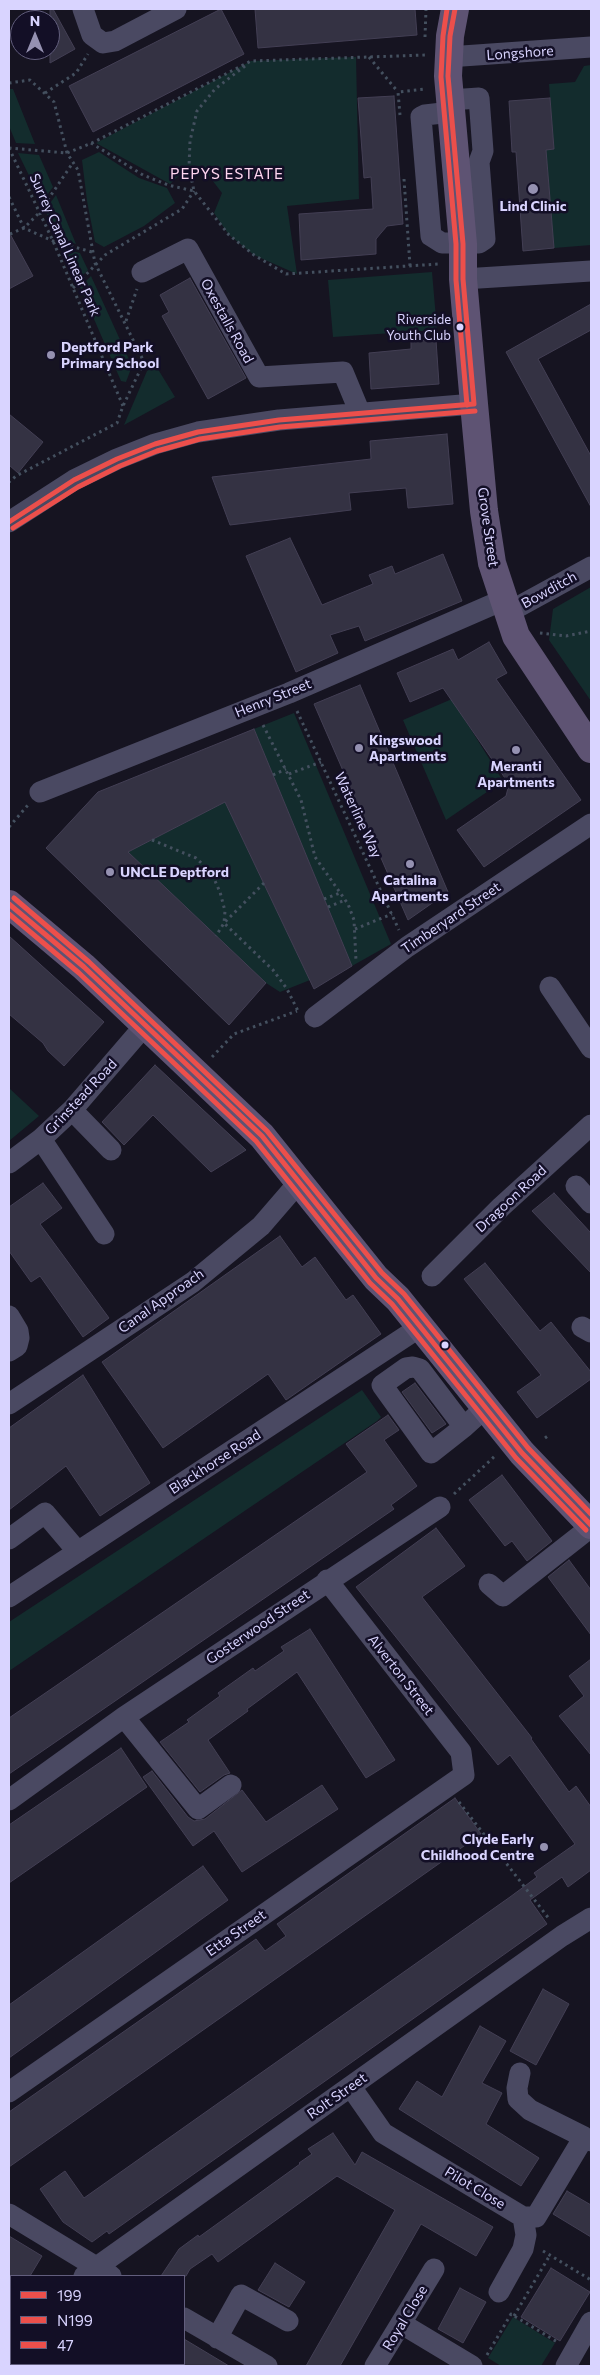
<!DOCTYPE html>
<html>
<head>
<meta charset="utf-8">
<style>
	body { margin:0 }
	#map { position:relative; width:600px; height:2375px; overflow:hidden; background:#161421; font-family:Commissioner,sans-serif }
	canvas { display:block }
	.frame { position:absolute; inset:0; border:10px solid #d9d4ff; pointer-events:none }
	.legend { position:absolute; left:10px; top:2275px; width:175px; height:90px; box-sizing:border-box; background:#130f26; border:1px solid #625e7d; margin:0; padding:6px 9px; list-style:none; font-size:15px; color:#d9d4ff }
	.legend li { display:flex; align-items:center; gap:10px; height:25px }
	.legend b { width:25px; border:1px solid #625e7d }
	.north { position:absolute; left:10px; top:10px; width:50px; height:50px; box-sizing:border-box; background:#130f26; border:1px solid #625e7d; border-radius:50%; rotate:0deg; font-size:14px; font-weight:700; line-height:20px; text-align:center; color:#d9d4ff }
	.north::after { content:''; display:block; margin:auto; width:18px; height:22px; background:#9591b1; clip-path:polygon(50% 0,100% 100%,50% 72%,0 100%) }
</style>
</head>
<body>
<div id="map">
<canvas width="600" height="2375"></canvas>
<div class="frame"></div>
<ul class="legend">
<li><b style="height:6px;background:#ec4f4b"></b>199</li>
<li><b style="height:6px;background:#ec4f4b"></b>N199</li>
<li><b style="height:6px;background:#ec4f4b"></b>47</li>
</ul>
<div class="north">N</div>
</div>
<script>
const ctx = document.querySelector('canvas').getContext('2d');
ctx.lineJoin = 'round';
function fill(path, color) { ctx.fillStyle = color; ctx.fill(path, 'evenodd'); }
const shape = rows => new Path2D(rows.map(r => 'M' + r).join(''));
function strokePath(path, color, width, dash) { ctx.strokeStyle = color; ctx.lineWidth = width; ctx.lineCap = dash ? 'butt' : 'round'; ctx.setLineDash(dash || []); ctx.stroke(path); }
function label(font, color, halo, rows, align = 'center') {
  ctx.font = font + ' Commissioner,sans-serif'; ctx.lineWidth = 5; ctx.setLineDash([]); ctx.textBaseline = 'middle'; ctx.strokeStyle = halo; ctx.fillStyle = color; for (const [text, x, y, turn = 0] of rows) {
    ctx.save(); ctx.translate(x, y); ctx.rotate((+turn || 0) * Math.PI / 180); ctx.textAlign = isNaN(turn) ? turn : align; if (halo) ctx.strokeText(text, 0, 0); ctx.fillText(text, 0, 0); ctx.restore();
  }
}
fill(shape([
	[356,57,359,199,287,206,297,274,254,255,229,235,214,213,222,193,203,168,189,167,170,184,96,143,251,61],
	[591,65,591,245,554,248,546,150,554,149,549,84,575,82,584,66],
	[9,89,13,89,35,144,16,143,9,126],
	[99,152,139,178,167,188,175,203,144,226,104,247,95,242,87,201,82,160],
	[18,153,39,155,53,187,42,202],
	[56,195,76,244,59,238,45,210],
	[62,248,80,253,88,270,77,281],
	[432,272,437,330,333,337,328,280],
	[91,276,132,366,126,382,121,381,80,287],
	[156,366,175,397,124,425,147,371],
	[591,587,591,701,549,640,553,609],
	[452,699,503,781,446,820,403,720],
	[294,713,391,944,352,966,254,729],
	[225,802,310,980,280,992,266,983,128,852],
	[9,1088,39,1116,9,1141],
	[362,1390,381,1417,377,1421,9,1671,9,1622],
	[513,2317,555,2343,541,2366,501,2366,488,2358]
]), '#132c2d');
const building = shape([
	[50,9,53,9,75,49,50,63,50,9],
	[221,9,244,54,93,132,69,86,221,9],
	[255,9,415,9,417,35,258,48,255,9],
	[394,96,403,224,387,226,381,233,376,239,376,254,301,260,299,214,373,209,371,177,364,178,358,98,394,96],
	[550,98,554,149,546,150,554,248,523,251,516,152,512,152,509,101,550,98],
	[9,232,33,276,9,289,9,232],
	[190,278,246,378,208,399,162,316,169,312,160,295,190,278],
	[591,304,591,330,538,359,591,456,591,507,506,352,591,304],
	[436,340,439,384,371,389,369,353,411,349,411,341,436,340],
	[9,414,43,442,18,473,9,465,9,414],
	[447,434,453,504,408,508,406,488,349,493,351,510,230,525,212,477,371,459,370,441,447,434],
	[290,538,322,605,373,584,369,575,392,566,395,574,443,554,462,601,365,641,359,626,330,635,338,653,296,672,246,556,290,538],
	[489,642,507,673,496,679,581,800,484,867,457,830,506,796,509,784,443,688,410,702,397,673,453,649,458,660,489,642],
	[360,685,448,892,408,920,314,704,360,685],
	[254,729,352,966,314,989,225,802,128,852,266,983,229,1025,46,848,98,792,254,729],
	[9,936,104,1022,64,1066,48,1051,43,1043,9,1014,9,936],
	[155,1065,246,1150,211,1172,153,1115,124,1145,102,1122,155,1065],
	[43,1183,62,1208,40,1224,109,1318,83,1337,40,1276,31,1282,9,1251,9,1207,43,1183],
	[554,1193,591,1233,591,1273,532,1211,554,1193],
	[280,1236,302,1267,315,1257,346,1300,353,1295,381,1334,286,1400,268,1374,163,1448,102,1362,280,1236],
	[485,1263,540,1331,551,1322,591,1372,591,1379,537,1418,517,1392,541,1375,464,1279,485,1263],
	[83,1375,150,1483,100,1516,66,1466,9,1510,9,1428,83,1375],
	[415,1383,446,1424,432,1433,402,1392,415,1383],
	[388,1415,399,1430,384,1440,417,1486,391,1505,394,1509,9,1774,9,1718,367,1472,346,1444,388,1415],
	[502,1475,552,1541,527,1561,512,1541,505,1546,469,1500,502,1475],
	[436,1528,465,1566,422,1597,532,1738,531,1739,569,1792,576,1786,591,1807,591,1870,568,1887,562,1877,530,1900,547,1924,109,2234,107,2231,92,2242,63,2222,40,2189,65,2171,84,2198,510,1897,537,1877,534,1873,575,1844,510,1755,498,1765,356,1587,436,1528],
	[569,1560,591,1590,591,1635,548,1577,569,1560],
	[310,1629,395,1760,366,1778,297,1672,247,1709,248,1711,208,1740,230,1773,224,1775,200,1792,160,1742,189,1722,187,1720,220,1696,218,1693,253,1668,255,1671,284,1651,281,1647,310,1629],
	[591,1659,591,1755,559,1716,584,1696,569,1676,591,1659],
	[121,1748,147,1787,9,1883,9,1825,121,1748],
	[152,1771,188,1817,194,1821,205,1819,242,1790,266,1822,322,1785,338,1809,242,1872,214,1831,193,1846,143,1777,152,1771],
	[455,1798,481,1834,9,2167,9,2112,256,1939,265,1951,286,1936,277,1924,455,1798],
	[203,1866,228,1900,9,2058,9,2005,203,1866],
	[543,1989,569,2004,536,2065,510,2051,543,1989],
	[480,2026,506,2041,482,2083,502,2093,486,2124,539,2158,521,2186,399,2109,417,2081,442,2097,480,2026],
	[333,2133,355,2165,362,2152,493,2227,476,2256,421,2224,340,2366,306,2366,395,2210,337,2176,218,2262,212,2254,190,2269,186,2276,161,2276,179,2249,198,2235,199,2237,300,2164,299,2163,312,2154,308,2149,333,2133],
	[567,2191,591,2205,591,2237,553,2214,567,2191],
	[9,2236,42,2256,30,2276,9,2276,9,2236],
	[275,2263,305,2282,289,2307,258,2290,275,2263],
	[551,2268,590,2292,560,2341,521,2317,551,2268],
	[460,2288,486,2302,463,2343,438,2329,460,2288],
	[184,2339,229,2366,184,2366,184,2339]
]);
fill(building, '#343243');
strokePath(building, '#433f54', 1);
strokePath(shape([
	[425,37,426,9],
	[369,57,398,92],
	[245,66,215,89,197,111,190,141,189,167,194,191,229,235,254,255,286,274,439,264],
	[9,83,30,80,54,102,67,153,78,170,95,263,144,362,123,406,117,423,16,476,9,482],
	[45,93,76,73,88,54],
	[400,115,398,92,426,89],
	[91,143,143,175,168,185,194,191],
	[9,148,67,153,92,143,251,61,426,55],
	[9,148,53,241,123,406],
	[404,179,410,266],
	[9,197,24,228,53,241,92,252],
	[10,234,24,228,39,213,72,164],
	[73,288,105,255,182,209,194,191],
	[126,321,137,289],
	[540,633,566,636,591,631],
	[297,711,399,930],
	[263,725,301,800,315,857,348,904,354,920,356,961],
	[289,774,321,762],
	[273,775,286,769],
	[9,827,28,805],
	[152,840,196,858,211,872,220,892,225,911,224,923,216,936],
	[264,883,224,923,273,970,287,989,298,1011],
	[324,899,340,893],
	[328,907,345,900],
	[355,929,392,914],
	[212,1057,234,1034,297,1011],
	[545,1438,549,1435],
	[454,1494,495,1456],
	[459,1802,550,1920],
	[543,2251,591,2280],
	[514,2316,550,2255],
	[487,2355,511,2314,559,2343]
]), '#44505f', 3, [2.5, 4]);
strokePath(shape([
	[83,9,92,35,103,43,115,41,176,9],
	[448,57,591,47],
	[450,100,479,98,483,151,479,162,485,239,479,243,442,243,431,236,421,117,425,115,451,112],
	[142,272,188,249,259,377,343,372,360,413],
	[463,279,591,271],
	[9,522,74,480,117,459,155,444,198,432,279,420,474,404],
	[507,613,591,567],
	[40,792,289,693,503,600],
	[550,987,591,1048],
	[315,1017,407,947,591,824],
	[72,1110,111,1150],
	[41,1139,104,1234],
	[9,1163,41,1139,72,1110,146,1024],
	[576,1186,591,1203],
	[432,1276,501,1207,591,1125],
	[9,1316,18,1331,19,1338,17,1346,9,1351],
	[582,1327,591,1332],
	[9,1404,193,1282,261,1226,299,1182],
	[464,1427,420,1369,413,1367,406,1368,382,1385,431,1453,464,1427,485,1408],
	[9,1539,45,1513,78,1552],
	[489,1584,503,1596,591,1527],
	[9,1597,420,1327],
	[124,1717,198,1809,231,1785],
	[9,1800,124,1717,440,1507],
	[520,2073,517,2088,518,2099,530,2110,584,2137],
	[351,2087,383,2133,523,2217,536,2217,584,2137,591,2141],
	[9,2092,464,1775,461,1752,327,1580],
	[9,2214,111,2276],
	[84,2276,562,1936,591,1918],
	[499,2292,523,2249,526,2235,523,2217],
	[184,2318,267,2366],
	[9,2320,11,2322],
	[402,2324,472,2366],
	[217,2338,241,2295,288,2321],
	[87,2364,91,2366],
	[375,2366,434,2269],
	[566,2366,591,2322]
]), '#4a4962', 21);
strokePath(shape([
	[455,9,450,36,448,76,463,244,463,279,474,404,484,511,492,563,516,636,591,749],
	[9,904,84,967,262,1136,376,1278,398,1299,522,1453,591,1525]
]), '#5e5373', 28);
strokePath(shape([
	[455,9,450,36,448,76,463,244,463,279,474,404],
	[9,522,74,480,117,459,155,444,198,432,279,420,474,404],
	[9,904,84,967,262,1136,376,1278,398,1299,522,1453,591,1525]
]), '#ec4f4b', 5);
strokePath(shape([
	[447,9,443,36,441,77,456,244,456,280,467,405],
	[13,528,78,487,120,466,157,451,200,439,280,427,475,411],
	[9,914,79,973,256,1141,370,1283,392,1304,516,1458,586,1530]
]), '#ec4f4b', 5);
strokePath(shape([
	[14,898,89,962,267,1131,382,1273,404,1294,528,1448,591,1514]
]), '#ec4f4b', 5);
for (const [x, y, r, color] of [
	[533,189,6,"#9591b1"],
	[460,327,4.5,"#d9d4ff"],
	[51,355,5,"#9591b1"],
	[359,748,5,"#9591b1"],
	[516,750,5,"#9591b1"],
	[410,864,5,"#9591b1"],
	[110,872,5,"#9591b1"],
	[445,1345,4.5,"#d9d4ff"],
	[544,1847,5,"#9591b1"]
]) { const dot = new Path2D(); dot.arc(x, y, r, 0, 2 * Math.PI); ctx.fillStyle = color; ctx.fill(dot); strokePath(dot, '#130f26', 2); }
label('13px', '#d9d4ff', '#130f26', [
	["Riverside",451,320],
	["Youth Club",451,336]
], 'right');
label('14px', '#d9d4ff', '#130f26', [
	["Longshore",520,53,-4],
	["Surrey Canal Linear Park",65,245,66],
	["Oxestalls Road",227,321,61],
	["Grove Street",488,527,82],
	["Bowditch",549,590,-29],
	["Henry Street",273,698,-22],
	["Waterline Way",358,815,65],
	["Timberyard Street",451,918,-34],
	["Grinstead Road",81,1097,-47],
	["Dragoon Road",511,1199,-43],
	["Canal Approach",161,1301,-35],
	["Blackhorse Road",215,1462,-33],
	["Gosterwood Street",258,1627,-34],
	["Alverton Street",401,1675,52],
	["Etta Street",236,1933,-35],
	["Rolt Street",337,2096,-35],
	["Pilot Close",475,2188,31],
	["Royal Close",405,2318,-59]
]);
label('bold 14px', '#d9d4ff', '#130f26', [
	["Lind Clinic",533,206],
	["Deptford Park",61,347,"left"],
	["Primary School",61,363,"left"],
	["Kingswood",369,740,"left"],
	["Apartments",369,756,"left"],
	["Meranti",516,766],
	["Apartments",516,782],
	["UNCLE Deptford",120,872,"left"],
	["Catalina",410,880],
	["Apartments",410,896],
	["Clyde Early",534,1839,"right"],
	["Childhood Centre",534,1855,"right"]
]);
ctx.letterSpacing = '1px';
label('15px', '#ffd6f0', '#130f26', [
	["PEPYS ESTATE",227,174]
]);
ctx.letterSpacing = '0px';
</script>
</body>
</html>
